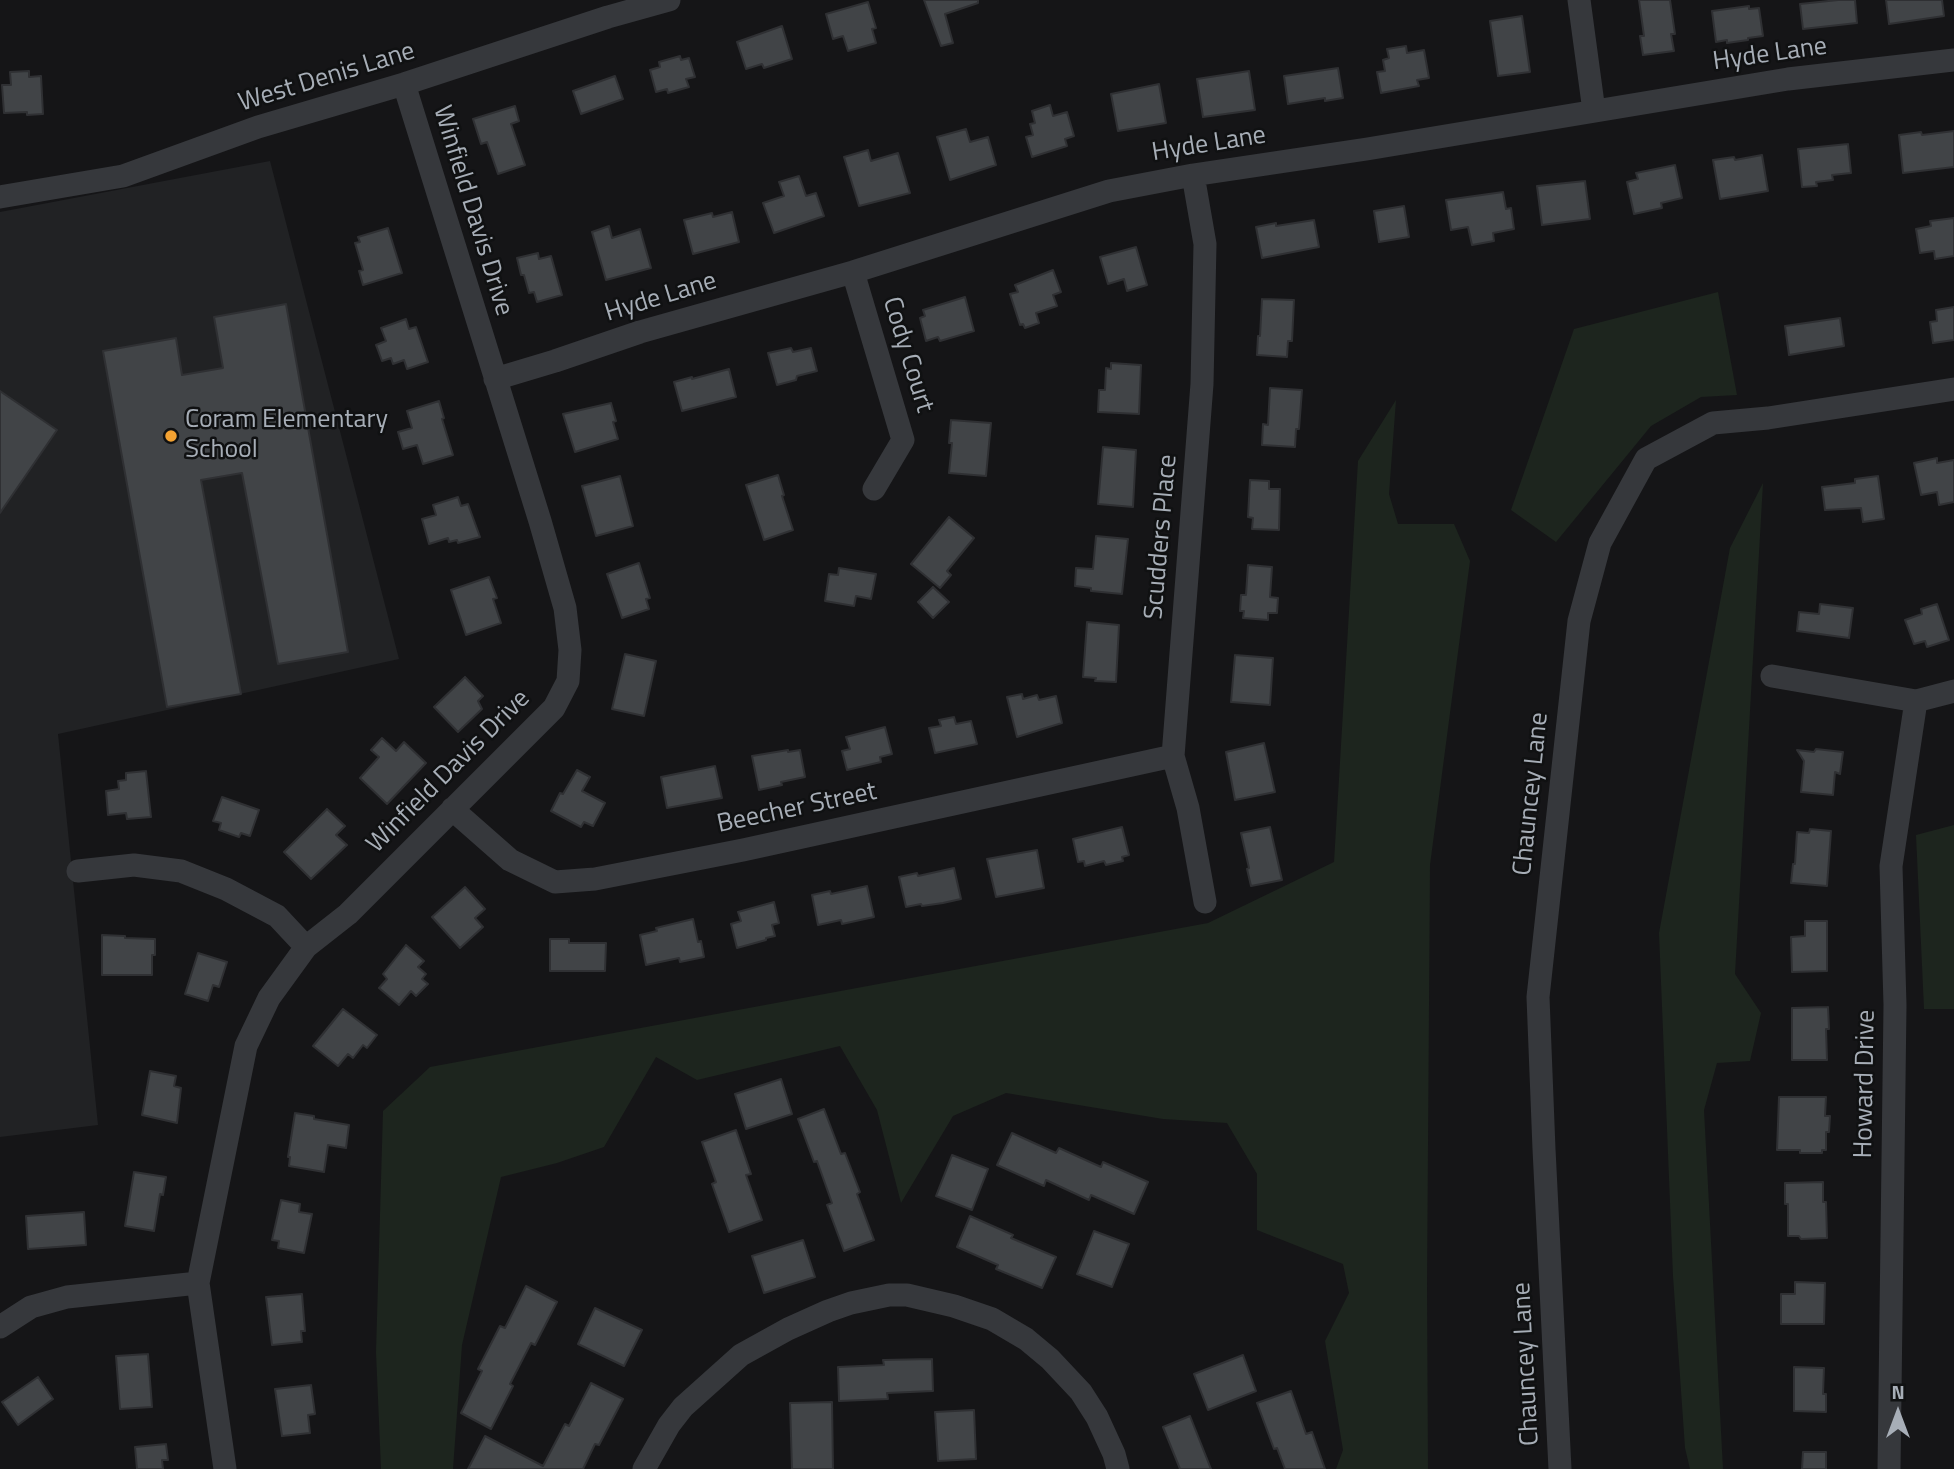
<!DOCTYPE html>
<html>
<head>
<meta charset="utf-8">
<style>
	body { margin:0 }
	#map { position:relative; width:1954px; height:1469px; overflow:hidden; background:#151517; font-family:"Titillium Web",sans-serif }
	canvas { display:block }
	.north { position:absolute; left:1863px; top:1378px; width:70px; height:70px; -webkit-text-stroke:5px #101112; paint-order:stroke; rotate:0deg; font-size:19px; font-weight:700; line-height:28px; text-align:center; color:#a7aeb7 }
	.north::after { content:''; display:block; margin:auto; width:24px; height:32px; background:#a7aeb7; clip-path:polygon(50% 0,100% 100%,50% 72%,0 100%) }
</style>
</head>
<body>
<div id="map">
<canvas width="1954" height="1469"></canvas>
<div class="north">N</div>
</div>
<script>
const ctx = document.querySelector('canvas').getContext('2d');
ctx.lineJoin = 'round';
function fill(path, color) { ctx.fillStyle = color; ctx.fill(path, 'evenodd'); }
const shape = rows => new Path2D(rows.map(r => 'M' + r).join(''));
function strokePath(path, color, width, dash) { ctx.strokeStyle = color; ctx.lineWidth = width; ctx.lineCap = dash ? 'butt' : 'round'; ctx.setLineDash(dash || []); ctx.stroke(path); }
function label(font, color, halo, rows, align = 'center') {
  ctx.font = font + ' "Titillium Web",sans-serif'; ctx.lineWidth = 5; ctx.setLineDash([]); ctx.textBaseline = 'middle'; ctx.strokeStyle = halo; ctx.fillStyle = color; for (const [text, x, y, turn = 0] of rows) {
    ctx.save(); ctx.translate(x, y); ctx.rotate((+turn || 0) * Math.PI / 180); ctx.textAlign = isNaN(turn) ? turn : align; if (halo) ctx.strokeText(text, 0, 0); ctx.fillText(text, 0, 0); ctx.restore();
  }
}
fill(shape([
	[270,161,399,659,58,734,98,1125,0,1137,0,212]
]), '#212224');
fill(shape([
	[1718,292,1737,395,1701,397,1651,426,1556,542,1511,510,1574,329],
	[1396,400,1389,494,1398,524,1454,524,1470,561,1430,865,1427,1286,1428,1469,1336,1469,1343,1450,1325,1341,1349,1293,1343,1264,1257,1230,1257,1174,1227,1123,1163,1119,1006,1093,953,1116,901,1203,877,1110,840,1046,697,1080,656,1057,604,1147,557,1163,501,1177,462,1345,453,1469,381,1469,376,1352,383,1111,430,1067,1208,923,1334,862,1358,461],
	[1763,483,1735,974,1761,1013,1750,1061,1717,1063,1704,1110,1723,1469,1690,1469,1685,1448,1673,1276,1659,933,1730,548],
	[1954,825,1954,1009,1924,1009,1916,835]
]), '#1d251e');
const building = shape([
	[924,0,978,0,978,3,945,14,953,43,941,46,924,0],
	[1639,0,1670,0,1675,34,1671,34,1674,51,1643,55,1640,36,1644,36,1639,0],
	[1838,0,1855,0,1857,23,1803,29,1800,4,1838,0],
	[1886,0,1942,0,1944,16,1889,24,1886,0],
	[868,2,876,28,872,29,876,43,848,51,843,36,833,39,826,14,868,2],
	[1749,6,1749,9,1759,8,1763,36,1748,38,1748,40,1727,43,1727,40,1716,42,1712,11,1749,6],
	[1522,16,1530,72,1498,76,1490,21,1522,16],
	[782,26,792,59,764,68,762,64,746,69,737,42,782,26],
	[1406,46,1407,53,1424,50,1429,78,1417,80,1419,86,1381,93,1377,72,1385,71,1383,60,1389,58,1387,49,1406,46],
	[680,56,681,60,689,58,695,77,686,79,689,87,668,93,667,89,656,92,650,70,660,67,659,62,680,56],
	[1338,68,1343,98,1325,101,1325,98,1288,104,1284,76,1338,68],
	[29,71,29,77,41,76,43,114,27,115,27,112,4,113,2,85,11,85,10,72,29,71],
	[1249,71,1255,110,1203,117,1197,79,1249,71],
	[615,76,623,99,581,114,573,91,615,76],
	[1159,84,1166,123,1118,131,1111,94,1159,84],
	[1050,105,1053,116,1067,112,1074,136,1065,139,1067,146,1032,157,1026,137,1033,135,1030,124,1035,123,1032,111,1050,105],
	[515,106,519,121,511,124,525,165,498,174,487,142,481,144,473,119,515,106],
	[966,129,970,142,988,137,996,165,950,180,937,137,966,129],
	[1954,131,1954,167,1903,173,1899,135,1921,132,1922,135,1954,131],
	[1848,144,1851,173,1832,175,1833,180,1816,182,1817,186,1802,187,1798,149,1848,144],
	[868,150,871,161,898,153,910,193,859,206,844,157,868,150],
	[1762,155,1768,191,1720,199,1713,160,1734,157,1735,160,1762,155],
	[1675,165,1682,198,1661,203,1662,208,1634,214,1627,182,1638,179,1636,173,1675,165],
	[799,176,806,196,816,193,824,216,774,233,763,203,784,196,779,182,799,176],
	[1585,181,1590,219,1542,225,1537,186,1585,181],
	[1503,192,1506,209,1511,208,1514,229,1493,233,1494,241,1472,245,1468,227,1451,230,1446,200,1503,192],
	[1404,206,1409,237,1379,242,1374,211,1404,206],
	[732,212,739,242,693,254,684,220,712,213,713,217,732,212],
	[1954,218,1954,256,1935,259,1934,251,1920,253,1916,229,1931,226,1930,221,1954,218],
	[1314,220,1319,247,1262,258,1256,227,1276,223,1276,226,1314,220],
	[609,226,612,238,640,229,651,268,606,280,592,232,609,226],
	[388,228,402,273,363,285,359,271,363,270,355,243,360,242,358,237,388,228],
	[1136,247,1147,285,1127,291,1124,279,1108,284,1100,257,1136,247],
	[538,253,539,259,551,256,562,295,537,302,534,292,529,293,524,275,521,275,517,258,538,253],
	[1053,270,1061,292,1053,295,1057,306,1036,313,1039,323,1025,328,1023,324,1020,325,1010,294,1018,292,1015,285,1053,270],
	[965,297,974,331,940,341,938,337,926,341,920,318,925,316,923,310,965,297],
	[1262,299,1294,300,1292,341,1288,341,1287,357,1257,355,1258,336,1260,336,1262,299],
	[286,304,348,652,278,664,242,473,201,480,241,694,167,707,103,351,176,338,182,375,223,368,214,317,286,304],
	[1954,307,1954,340,1933,343,1930,322,1937,321,1936,310,1954,307],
	[1840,318,1844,346,1789,355,1785,326,1840,318],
	[406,319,409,329,416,327,428,362,407,369,404,360,393,364,391,358,382,361,376,345,386,341,381,328,406,319],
	[791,348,793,352,811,348,817,371,797,376,796,380,777,385,768,353,791,348],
	[1111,363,1141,365,1139,414,1098,412,1099,390,1105,390,1106,368,1111,369,1111,363],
	[729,369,736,397,682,411,674,382,692,377,692,379,729,369],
	[1270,388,1302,390,1299,429,1296,429,1295,447,1262,445,1263,424,1268,425,1270,388],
	[0,391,57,430,0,513,0,391],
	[439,401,444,418,442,419,453,455,423,464,417,445,403,449,398,432,412,428,407,411,439,401],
	[611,403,616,421,613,422,618,439,575,452,563,414,611,403],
	[951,420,991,423,986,476,949,473,952,443,949,443,951,420],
	[1103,447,1136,450,1133,507,1098,504,1103,447],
	[1937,458,1937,463,1954,460,1954,502,1939,505,1937,492,1921,495,1914,463,1937,458],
	[778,475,784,495,782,496,793,530,764,540,746,485,778,475],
	[620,476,633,526,596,536,582,486,620,476],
	[1878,476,1884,519,1863,522,1861,508,1825,510,1822,487,1855,483,1855,479,1878,476],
	[1250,480,1269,481,1269,489,1280,489,1279,530,1252,529,1253,518,1248,517,1250,480],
	[458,497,461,506,468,504,480,537,458,543,457,540,449,542,448,538,429,544,422,519,436,515,433,505,458,497],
	[949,517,974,538,947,571,951,575,940,588,911,564,949,517],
	[1096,536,1128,539,1122,594,1091,591,1091,588,1075,586,1076,568,1093,569,1096,536],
	[639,563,650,598,646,599,649,609,622,618,607,574,639,563],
	[1248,565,1272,567,1270,597,1278,598,1277,613,1268,613,1268,620,1243,618,1244,611,1240,611,1241,595,1246,595,1248,565],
	[839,568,876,574,871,599,856,596,854,606,825,601,829,574,838,575,839,568],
	[489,577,497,598,493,599,501,623,466,635,451,590,489,577],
	[933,587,949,602,933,618,918,602,933,587],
	[1820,604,1853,608,1849,638,1797,631,1799,612,1819,614,1820,604],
	[1937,604,1949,640,1927,647,1925,641,1914,644,1905,620,1922,614,1921,609,1937,604],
	[1087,622,1119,625,1116,682,1095,681,1096,678,1083,677,1087,622],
	[625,654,656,661,644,716,612,709,625,654],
	[1235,655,1273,658,1270,705,1231,702,1235,655],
	[465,677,483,696,478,701,482,709,458,732,434,707,465,677],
	[1022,694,1023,699,1037,695,1039,700,1056,696,1062,723,1017,737,1007,697,1022,694],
	[954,717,956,724,971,721,977,744,935,753,929,728,941,726,939,720,954,717],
	[885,727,892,754,880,757,881,762,847,770,842,751,850,749,846,737,885,727],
	[382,738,396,751,404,742,426,763,387,804,360,778,379,757,371,750,382,738],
	[1264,743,1275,792,1235,800,1226,752,1264,743],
	[1816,749,1843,752,1840,774,1835,772,1833,795,1801,792,1804,761,1797,750,1814,752,1816,749],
	[788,750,788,752,800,750,805,777,781,782,782,785,759,790,752,756,788,750],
	[715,766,722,798,667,808,661,777,715,766],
	[577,770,590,777,582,791,605,803,593,826,584,822,581,827,551,811,560,793,563,794,577,770],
	[146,771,151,817,127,819,126,813,108,815,106,791,119,789,118,781,126,780,126,773,146,771],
	[222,797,259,810,250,836,241,833,239,837,219,830,221,823,213,821,222,797],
	[327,809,345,826,336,835,347,845,311,879,284,852,327,809],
	[1122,827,1129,855,1122,857,1123,861,1106,865,1104,861,1085,866,1084,861,1078,862,1073,839,1122,827],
	[1270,827,1282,880,1251,886,1247,869,1249,868,1241,833,1270,827],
	[1810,829,1831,831,1827,886,1791,883,1793,864,1795,864,1797,832,1809,833,1810,829],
	[1037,850,1044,888,996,897,987,859,1037,850],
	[954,868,961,899,943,903,922,906,921,904,906,907,899,877,917,873,918,876,954,868],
	[867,886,874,917,842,924,841,920,818,925,812,895,830,891,831,894,867,886],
	[465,887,485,909,475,918,483,927,460,948,432,917,465,887],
	[774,902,779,923,772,925,775,936,766,938,766,940,737,948,731,924,741,921,738,912,774,902],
	[693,919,698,942,701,941,704,957,680,962,679,958,646,965,640,935,657,931,656,928,693,919],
	[1805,921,1827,921,1827,971,1792,972,1791,937,1805,936,1805,921],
	[102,935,125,936,125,938,155,939,155,955,152,955,152,975,102,975,102,935],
	[550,939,569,939,569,943,606,943,605,971,550,971,550,939],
	[406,945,424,961,418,967,426,974,422,979,428,984,416,996,411,991,399,1005,379,988,387,979,383,974,406,945],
	[198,953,227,962,219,987,213,985,208,1001,185,994,198,953],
	[1828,1007,1829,1029,1826,1029,1827,1060,1792,1060,1792,1008,1828,1007],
	[343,1009,377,1035,367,1048,363,1045,353,1058,348,1054,338,1066,313,1046,343,1009],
	[150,1071,176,1076,174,1086,181,1088,177,1123,142,1115,150,1071],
	[781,1079,792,1114,746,1129,735,1094,781,1079],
	[1779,1097,1826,1097,1825,1116,1830,1116,1829,1132,1826,1132,1826,1150,1822,1150,1822,1153,1800,1153,1800,1150,1777,1150,1779,1097],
	[824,1109,841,1154,845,1153,860,1192,857,1194,874,1240,844,1251,827,1205,832,1203,817,1161,814,1162,798,1119,824,1109],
	[295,1113,314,1116,314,1119,349,1125,346,1148,328,1145,324,1172,289,1166,290,1157,288,1157,295,1113],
	[736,1130,751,1174,746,1175,762,1220,729,1232,712,1184,716,1182,702,1142,736,1130],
	[1012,1133,1056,1153,1059,1148,1101,1167,1103,1162,1148,1182,1134,1214,1091,1195,1089,1200,1046,1180,1044,1186,997,1165,1012,1133],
	[952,1155,988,1169,972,1210,936,1196,952,1155],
	[134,1172,166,1177,163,1195,160,1194,154,1231,125,1226,134,1172],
	[1823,1182,1823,1202,1826,1202,1827,1238,1801,1239,1799,1236,1788,1236,1788,1204,1785,1204,1785,1183,1823,1182],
	[281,1200,300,1204,299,1212,312,1214,304,1253,278,1248,279,1241,272,1240,281,1200],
	[84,1212,86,1245,28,1249,26,1216,84,1212],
	[970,1216,1013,1235,1011,1238,1056,1257,1042,1288,996,1269,998,1265,957,1247,970,1216],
	[1094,1231,1129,1244,1112,1287,1077,1274,1094,1231],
	[803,1240,815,1277,764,1293,752,1256,803,1240],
	[1795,1282,1825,1283,1824,1324,1781,1324,1781,1294,1795,1294,1795,1282],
	[526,1286,557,1302,535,1345,531,1343,510,1384,513,1386,491,1429,461,1413,482,1371,478,1369,500,1326,505,1328,526,1286],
	[302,1294,305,1331,301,1331,302,1342,272,1345,266,1297,302,1294],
	[595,1308,642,1330,624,1366,578,1344,595,1308],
	[148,1354,152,1407,120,1409,116,1356,148,1354],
	[1243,1355,1256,1391,1208,1410,1194,1374,1243,1355],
	[932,1359,933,1391,887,1393,888,1399,839,1401,838,1367,884,1365,883,1360,932,1359],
	[1794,1367,1824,1368,1823,1394,1826,1394,1826,1412,1794,1411,1794,1367],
	[38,1377,53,1399,18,1425,2,1402,38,1377],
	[591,1383,623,1399,599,1445,595,1444,583,1469,468,1469,485,1436,543,1466,565,1424,569,1426,591,1383],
	[311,1385,315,1414,308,1415,310,1433,282,1436,275,1389,311,1385],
	[1291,1391,1306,1434,1312,1432,1325,1469,1285,1469,1277,1448,1274,1449,1257,1403,1291,1391],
	[832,1402,833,1469,792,1469,790,1403,832,1402],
	[974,1410,976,1459,938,1461,935,1412,974,1410],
	[1190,1416,1211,1469,1180,1469,1163,1427,1190,1416],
	[166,1444,168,1460,162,1460,163,1469,137,1469,135,1447,166,1444],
	[1803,1452,1826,1452,1826,1469,1802,1469,1803,1452]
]);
fill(building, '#414447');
strokePath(building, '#2f3033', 2);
strokePath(shape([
	[1579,0,1594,111],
	[1193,175,1205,244,1202,384,1173,756,1188,808,1205,902],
	[0,197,123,176,258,127,404,84,608,17,669,0],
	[853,272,903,440,874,489],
	[495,379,555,361,640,332,853,272,1109,191,1193,175,1367,149,1788,79,1954,60],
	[1772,676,1916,701,1954,691],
	[452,809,510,860,555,882,595,879,743,850,1173,756],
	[78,871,134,865,181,871,226,889,277,916,306,947],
	[0,1327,31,1307,67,1297,198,1283],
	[225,1469,198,1283,246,1046,269,998,306,947,348,914,554,708,568,681,570,650,565,608,540,521,404,84],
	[644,1469,669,1425,683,1407,741,1355,788,1329,828,1311,851,1303,889,1295,907,1295,954,1306,992,1319,1026,1339,1050,1359,1081,1392,1097,1417,1114,1454,1118,1469],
	[1560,1469,1544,1149,1538,997,1579,621,1600,543,1646,459,1713,423,1768,418,1954,389],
	[1889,1469,1895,1005,1891,866,1916,701]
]), '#36383c', 23);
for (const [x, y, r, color] of [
	[171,436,7,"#f3a232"]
]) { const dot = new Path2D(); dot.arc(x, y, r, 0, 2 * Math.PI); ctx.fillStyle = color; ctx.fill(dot); strokePath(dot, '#101112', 2.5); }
label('26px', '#a7aeb7', '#101112', [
	["Hyde Lane",1770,55,-8],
	["West Denis Lane",327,78,-17],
	["Hyde Lane",1209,145,-9],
	["Winfield Davis Drive",472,211,73],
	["Hyde Lane",661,298,-17],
	["Cody Court",907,355,73],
	["Scudders Place",1162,537,-85],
	["Winfield Davis Drive",449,772,-45],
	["Chauncey Lane",1532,794,-84],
	["Beecher Street",797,809,-12],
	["Howard Drive",1866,1084,-89],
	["Chauncey Lane",1527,1364,-93]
]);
label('26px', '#a7aeb7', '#101112', [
	["Coram Elementary",185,421],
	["School",185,451]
], 'left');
</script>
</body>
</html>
